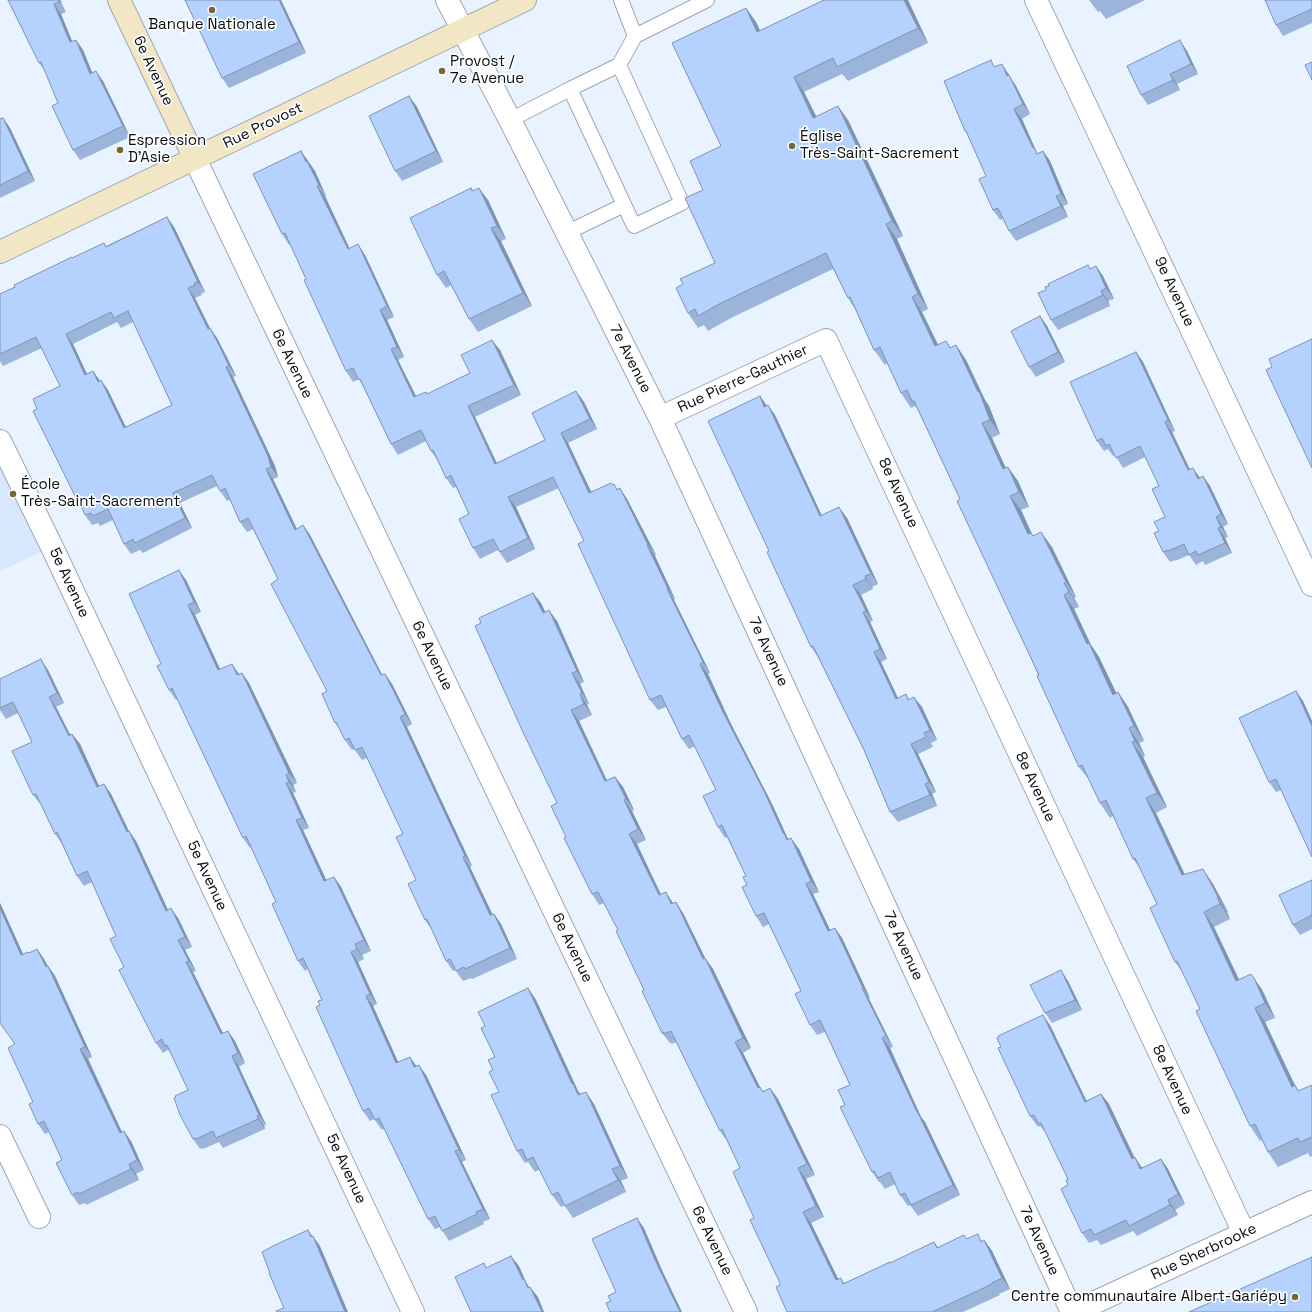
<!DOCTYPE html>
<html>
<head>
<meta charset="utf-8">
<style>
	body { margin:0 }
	canvas { display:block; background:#e9f2ff }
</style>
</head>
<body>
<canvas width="1312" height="1312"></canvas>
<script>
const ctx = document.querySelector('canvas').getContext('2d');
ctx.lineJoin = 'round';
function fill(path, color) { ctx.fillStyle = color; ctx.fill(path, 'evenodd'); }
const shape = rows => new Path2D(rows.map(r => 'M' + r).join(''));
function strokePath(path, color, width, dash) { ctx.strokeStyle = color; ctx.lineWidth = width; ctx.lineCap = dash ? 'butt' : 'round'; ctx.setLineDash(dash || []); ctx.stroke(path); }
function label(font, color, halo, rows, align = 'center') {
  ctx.font = font + ' "Space Grotesk",sans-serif'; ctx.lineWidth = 3.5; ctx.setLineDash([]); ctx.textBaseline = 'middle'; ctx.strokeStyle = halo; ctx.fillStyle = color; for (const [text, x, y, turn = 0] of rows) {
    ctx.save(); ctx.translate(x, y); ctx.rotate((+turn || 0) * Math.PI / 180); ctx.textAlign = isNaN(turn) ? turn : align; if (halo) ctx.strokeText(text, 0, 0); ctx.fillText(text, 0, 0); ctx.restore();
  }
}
fill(shape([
	[0,441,52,547,0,571]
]), '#d7e7fd');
const lane = shape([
	[621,0,635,36],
	[619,65,682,203,634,226,570,89,619,65,635,36,707,0],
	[510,120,570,89],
	[566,233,624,205]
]);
const street = shape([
	[447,0,510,120,660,418,1072,1312],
	[1036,0,1312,585],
	[195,159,746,1312],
	[660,418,826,340,1244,1233],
	[0,441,52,547,413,1312],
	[0,1136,39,1217],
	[1074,1312,1312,1202]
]);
const secondary = shape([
	[119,0,195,159],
	[0,252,525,0]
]);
strokePath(lane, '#9ca6b5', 16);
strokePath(street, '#9ca6b5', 24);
strokePath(secondary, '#9ca6b5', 24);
strokePath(lane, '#fff', 14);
strokePath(street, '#fff', 22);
strokePath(secondary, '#f2e7c4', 22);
fill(shape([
	[8,0,61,0,62,2,61,3,66,12,61,14,72,42,76,40,83,50,92,73,103,81,130,137,80,160,73,150,58,103,46,72,39,63],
	[281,0,306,53,229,88,222,78],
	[824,0,908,0,928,43,848,81,842,74,804,92,816,116,848,120,903,236,897,239,928,309,922,312,938,344,946,341,951,348,956,345,966,360,985,400,989,406,1000,434,992,438,1006,468,1018,481,1029,507,1021,510,1031,533,1033,536,1052,547,1076,597,1074,598,1079,607,1074,609,1091,645,1099,657,1116,693,1118,692,1128,707,1144,741,1139,743,1145,756,1143,757,1167,807,1156,813,1185,875,1213,884,1228,912,1227,912,1230,919,1214,927,1239,979,1261,988,1264,993,1275,1018,1265,1022,1295,1085,1299,1091,1312,1085,1312,1156,1310,1157,1308,1153,1278,1167,1268,1152,1262,1140,1260,1141,1250,1126,1200,1009,1183,973,1175,962,1157,904,1140,868,1133,859,1113,816,1110,818,1100,803,1090,781,1079,767,960,499,918,410,915,406,911,408,901,393,887,363,885,365,874,350,855,309,848,298,833,269,731,318,708,331,704,325,698,328,688,313,683,284,715,263,703,190,721,146,746,8,756,22,760,31],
	[1089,0,1145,0,1106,19,1100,11,1098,12],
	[1312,0,1312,23,1283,36,1276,25],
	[1187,51,1198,74,1177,84,1180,90,1148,105,1141,95],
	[996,67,1009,74,1011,79,1016,86,1030,114,1022,119,1037,153,1038,153,1043,151,1050,161,1068,204,1063,206,1068,217,1016,241,1009,231,1003,219,1000,220,993,210,986,176,968,136,965,131],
	[409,96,417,107,443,162,402,181,395,171],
	[3,118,10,128,35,181,0,198,0,119],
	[301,151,315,171,326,196,325,196,349,248,365,255,394,317,387,320,404,357,398,360,416,397,428,394,470,373,500,350,521,395,475,417,497,463,545,440,576,391,584,402,597,429,568,443,591,492,612,485,618,489,620,488,627,499,656,555,655,556,675,599,674,600,710,673,708,674,731,724,772,804,788,839,799,849,819,892,813,894,830,930,835,928,842,938,870,998,869,999,893,1047,890,1048,921,1117,925,1122,960,1195,918,1216,910,1205,908,1206,900,1195,895,1184,885,1189,880,1182,879,1182,872,1172,845,1105,850,1085,825,1032,817,1035,810,1025,801,991,769,924,763,927,756,916,747,885,746,876,727,837,725,838,718,827,716,790,695,746,689,749,682,739,666,707,658,710,650,700,584,541,559,488,516,507,535,549,507,563,498,550,480,559,473,548,469,514,456,487,453,488,446,478,438,461,431,451,426,441,398,455,391,444,363,386,359,379,353,382,346,371,306,279,290,244,289,245,282,234],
	[471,188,473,190,488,200,506,239,501,241,532,306,478,332,469,319,451,285,446,288,437,275],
	[167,217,174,227,205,292,201,294,202,295,195,298,210,328,217,338,227,357,236,376,233,377,275,466,278,477,273,479,297,529,303,525,310,535,382,675,385,674,392,684,412,724,407,727,472,866,470,867,492,914,494,914,501,924,517,959,472,979,471,978,463,981,455,970,453,971,446,961,432,930,425,920,416,880,403,834,367,758,362,760,354,749,352,750,345,740,340,729,335,723,327,691,278,579,253,529,247,532,240,522,230,500,227,501,220,491,217,486,180,503,192,528,143,553,140,550,131,554,124,544,113,520,100,526,98,523,92,525,85,515,82,507,77,500,37,409,60,386,42,348,3,366,0,361,0,294,104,243,106,246],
	[117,322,121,328,133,322,172,405,126,427,108,390,100,381,93,371,87,374,73,344],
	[1091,269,1103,276,1114,299,1108,301,1110,306,1058,330,1051,320],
	[1040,316,1047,326,1065,362,1036,377,1029,367],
	[1136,352,1143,362,1175,431,1172,432,1190,469,1200,478,1203,476,1210,486,1228,524,1223,527,1228,537,1225,538,1232,553,1205,565,1203,561,1196,565,1189,555,1175,561,1175,560,1170,562,1163,552,1159,531,1165,517,1159,486,1145,457,1123,468,1115,455,1113,456,1108,449,1104,451,1097,441],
	[760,396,767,406,775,415,822,516,847,518,878,584,872,587,873,589,861,595,873,621,870,622,887,659,881,662,898,698,906,694,909,699,922,707,937,740,931,743,933,747,918,754,936,792,932,794,937,806,898,822,890,812,864,750,818,657,811,647,769,551],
	[186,580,201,612,195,615,220,669,239,674,242,673,249,683,297,783,293,785,296,792,293,793,309,828,303,830,326,880,334,877,341,887,371,951,362,955,364,959,358,962,377,1004,373,1006,398,1062,410,1057,416,1066,426,1075,466,1160,462,1162,490,1219,483,1222,484,1224,449,1241,440,1227,435,1229,428,1219,384,1129,382,1130,374,1119,370,1121,363,1111,320,1005,322,1000,308,969,305,971,298,961,276,902,251,847,250,848,243,838,177,699,176,700,169,690,161,664],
	[533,593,541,603,545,612,557,621,584,682,580,684,589,704,587,705,592,715,579,721,607,780,615,777,623,787,634,810,632,811,646,840,637,844,661,894,673,903,683,913,705,958,713,969,751,1048,743,1053,760,1088,763,1091,770,1088,778,1099,815,1175,806,1179,824,1217,811,1223,838,1279,841,1278,844,1283,890,1263,934,1242,938,1247,967,1239,983,1241,984,1240,992,1251,1010,1289,999,1294,1000,1295,963,1312,787,1312,780,1283,754,1218,740,1168,727,1141,720,1131,676,1042,672,1044,671,1043,670,1043,662,1033,618,930,604,903,599,905,592,894,566,837,557,803],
	[48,670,64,703,56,707,70,735,72,734,80,744,99,786,104,784,111,794,129,831,136,841,168,910,178,918,192,947,185,950,196,971,193,972,223,1033,235,1041,245,1063,239,1067,266,1125,264,1126,265,1129,223,1148,219,1142,203,1149,202,1148,200,1149,193,1139,188,1090,172,1055,168,1050,163,1053,156,1043,124,967,116,936,92,882,84,886,77,876,62,844,55,834,41,805,33,795,32,742,18,713,6,719,0,710,0,679],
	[1296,691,1303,701,1312,721,1312,857,1281,790,1276,792,1269,782],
	[1312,880,1312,929,1300,935,1293,925],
	[0,903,23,954,29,953,37,949,44,959,48,966,55,976,92,1057,88,1059,122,1132,131,1141,144,1170,136,1174,139,1180,86,1205,85,1203,79,1205,72,1195,62,1160,49,1132,45,1134,38,1124,33,1102,15,1044,0,1023],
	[1068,981,1082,1010,1052,1023,1045,1013],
	[528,988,536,1000,578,1091,581,1094,594,1104,628,1178,621,1181,626,1192,573,1218,564,1205,561,1207,552,1195,540,1169,535,1172,528,1162,525,1163,517,1151,493,1070,495,1057,485,1026],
	[1050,1025,1086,1101,1101,1094,1109,1104,1134,1158,1142,1168,1161,1159,1168,1169,1185,1204,1175,1210,1178,1215,1137,1236,1133,1231,1101,1245,1097,1240,1089,1243,1082,1233,1068,1185,1068,1179,1046,1133,1040,1126,1038,1127,1030,1116,1001,1047]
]), '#9bb5da');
fill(shape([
	[58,0,59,0,61,3,66,12],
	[279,0,281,0,306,53,299,42],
	[904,0,908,0,928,43,918,28],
	[54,4,61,14,77,53,70,42],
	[746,8,756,22,768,47,757,32],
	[76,40,83,50,97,84,90,74],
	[1180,40,1187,51,1198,74,1191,64],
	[1002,64,1016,86,1030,114,1023,104,1007,76],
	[96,71,103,81,130,137,123,126],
	[1170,74,1177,84,1180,90,1173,80],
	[794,77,804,92,824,132,813,118],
	[409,96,417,107,443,162,436,151],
	[838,106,848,120,903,236,892,221],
	[1014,109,1022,119,1037,153,1044,164,1033,148],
	[3,118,10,128,35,181,28,171],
	[301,151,315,171,326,196,319,185,306,162],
	[1043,151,1050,161,1068,204,1061,194],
	[317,186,325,196,355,260,348,249],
	[479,188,488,200,506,239,497,226],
	[1056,196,1063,206,1068,217,1061,206],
	[167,217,174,227,205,292,198,282],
	[886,224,897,239,928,309,918,294],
	[491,228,501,241,532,306,523,293],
	[358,244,365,255,394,317,387,306],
	[1096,266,1103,276,1114,299,1106,288],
	[188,288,195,298,215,339,208,329],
	[1101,291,1108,301,1110,306,1103,295],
	[912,297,922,312,945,360,935,346],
	[380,310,387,320,404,357,397,347],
	[1040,316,1047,326,1065,362,1058,352],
	[210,328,217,338,236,376,229,366],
	[66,334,73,344,92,385,85,375],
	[492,340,500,350,521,395,514,385],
	[956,345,966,360,985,400,989,406,1000,434,990,420],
	[391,349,398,360,422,408,414,397],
	[1136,352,1143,362,1175,431,1168,420],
	[226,367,233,377,275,466,278,477,271,467],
	[93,371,100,381,98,382],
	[101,380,108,390,131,438,124,428],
	[576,391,584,402,597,429,590,419],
	[760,396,767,406,764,407],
	[768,405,775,415,827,527,820,516],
	[468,406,475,417,502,475,495,464],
	[1165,422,1172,432,1195,481,1188,470],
	[982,423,992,438,1013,484,1003,469],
	[561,433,568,443,597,504,589,493],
	[1008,467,1018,481,1029,507,1019,492],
	[1193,468,1200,478,1198,479],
	[266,469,273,479,302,540,295,530],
	[1203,476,1210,486,1228,524,1221,514],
	[620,488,627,499,656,555,648,545],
	[173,493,180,503,192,528,185,518],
	[1010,496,1021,510,1039,549,1028,534],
	[508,497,516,507,535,549,528,538],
	[839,507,847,518,878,584,871,574],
	[1216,517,1223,527,1228,537,1221,527],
	[303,525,310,535,388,686,381,675],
	[1218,528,1225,538,1232,553,1225,543],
	[1041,532,1052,547,1076,597,1066,582],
	[647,545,655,556,675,599,668,589],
	[179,570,186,580,201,612,194,602],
	[865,576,872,587,873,589,866,579],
	[1064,583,1074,598,1079,607,1069,592],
	[853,585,861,595,873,621,866,611],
	[667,589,674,600,710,673,703,662],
	[533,593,541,603,551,624,543,613],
	[1064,595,1074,609,1091,645,1099,657,1124,709,1113,695,1087,644],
	[188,605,195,615,225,680,218,670],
	[549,610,557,621,584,682,577,671],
	[863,612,870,622,887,659,880,649],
	[874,652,881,662,903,709,896,699],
	[41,659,48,670,64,703,57,693],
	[232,664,239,674,237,675],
	[700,664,708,674,731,724,772,804,788,839,791,843,787,840,783,833,724,714],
	[242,673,249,683,297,783,289,773],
	[572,673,580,684,589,704,582,693],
	[385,674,392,684,412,724,405,714],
	[1296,691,1303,701,1312,721,1312,726],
	[1118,692,1128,707,1144,741,1134,726],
	[580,694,587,705,592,715,584,704],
	[49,697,56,707,76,746,69,736],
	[914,697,922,707,937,740,930,730],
	[571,710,579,721,612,792,605,781],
	[400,717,407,727,472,866,465,856],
	[1129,728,1139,743,1145,756,1135,741],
	[72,734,80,744,104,797,97,787],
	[1132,742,1143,757,1167,807,1157,793],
	[911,744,918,754,936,792,929,782],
	[286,775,293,785,296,792,289,782],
	[615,777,623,787,634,810,626,799],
	[286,783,293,793,309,828,302,818],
	[104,784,111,794,134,842,127,832],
	[925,784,932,794,937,806,930,795],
	[1146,798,1156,813,1192,890,1182,875],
	[624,800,632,811,646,840,638,829],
	[296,820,303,830,332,892,324,881],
	[129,831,136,841,173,921,166,911],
	[629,834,637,844,666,906,659,895],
	[791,838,799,849,819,892,811,881],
	[463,857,470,867,498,926,490,915],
	[1203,869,1213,884,1228,912,1218,897],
	[334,877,341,887,371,951,364,940],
	[806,884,813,894,836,942,828,931],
	[666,892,673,903,679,915,671,904],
	[1217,897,1227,912,1230,919,1220,904],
	[676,902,683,913,711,970,703,959],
	[0,903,28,965,21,955,0,908],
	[171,908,178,918,192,947,185,937],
	[1204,912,1214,927,1246,995,1236,981],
	[494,914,501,924,517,959,510,948],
	[835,928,842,938,870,998,863,988],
	[178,940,185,950,196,971,189,961],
	[355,944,362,955,364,959,357,949],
	[37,949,44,959,50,972,48,966,55,976,92,1057,85,1047],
	[351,952,358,962,377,1004,370,994],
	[705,958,713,969,751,1048,743,1038],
	[186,962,193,972,228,1044,221,1034],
	[1061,970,1068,981,1082,1010,1075,1000],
	[1251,974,1261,988,1275,1018,1265,1003],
	[528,988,536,1000,578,1091,581,1095,578,1095,572,1084],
	[862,988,869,999,893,1047,886,1036],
	[366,996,373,1006,403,1073,396,1063],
	[1255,1008,1265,1022,1302,1101,1292,1087],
	[1043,1015,1050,1025,1092,1112,1085,1102],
	[228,1031,235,1041,245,1063,238,1053],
	[882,1038,890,1048,921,1117,925,1122,960,1195,953,1185,917,1112],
	[735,1042,743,1053,766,1099,758,1088],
	[80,1049,88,1059,127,1143,120,1133],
	[232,1056,239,1067,266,1125,259,1115],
	[410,1057,417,1067,414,1067],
	[419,1065,426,1075,466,1160,459,1150],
	[770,1088,778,1099,815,1175,807,1164],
	[586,1092,594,1104,628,1178,620,1166],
	[1101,1094,1109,1104,1140,1169,1132,1159],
	[257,1116,264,1126,265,1129,258,1119],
	[124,1131,131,1141,144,1170,137,1160],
	[455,1151,462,1162,490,1219,483,1209],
	[1135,1157,1142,1168,1140,1169],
	[1161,1159,1168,1169,1185,1204,1178,1194],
	[129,1164,136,1174,139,1180,131,1169],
	[798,1168,806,1179,824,1217,816,1206],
	[612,1169,621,1181,626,1192,618,1180],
	[1168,1200,1175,1210,1178,1215,1170,1205],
	[803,1212,811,1223,844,1291,836,1280],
	[637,1218,644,1228,662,1270,682,1312,680,1312,655,1260],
	[308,1230,315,1240,313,1236,320,1246,348,1312,345,1312],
	[984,1240,992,1251,1010,1289,1002,1278],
	[511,1256,519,1266,526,1282,531,1290,535,1298,523,1280],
	[530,1287,538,1297,544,1312,542,1312]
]), '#7e93b1');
const building = shape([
	[8,0,58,0,59,2,54,4,70,42,76,40,90,74,96,71,123,126,73,150,52,106,58,103,41,62,39,63,8,0],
	[185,0,279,0,299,42,222,78,185,0],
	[824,0,904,0,918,28,837,67,833,58,794,77,813,118,838,106,892,221,886,224,918,294,912,297,935,346,946,341,950,348,956,345,978,392,979,391,990,420,982,423,1003,469,1008,467,1019,492,1010,496,1028,534,1031,533,1033,536,1041,532,1066,582,1064,583,1069,592,1064,595,1087,644,1089,643,1113,695,1118,692,1134,726,1129,728,1135,741,1132,742,1157,793,1146,798,1182,875,1203,869,1218,897,1217,897,1220,904,1204,912,1236,981,1251,974,1254,978,1265,1003,1255,1008,1292,1087,1295,1085,1298,1091,1312,1085,1312,1137,1300,1142,1298,1138,1268,1152,1255,1124,1250,1126,1196,1011,1200,1009,1177,961,1175,962,1150,908,1157,904,1135,858,1133,859,1106,800,1100,803,1082,765,1079,767,1037,676,1039,675,957,501,960,499,914,401,912,401,907,390,901,393,880,347,874,350,850,297,848,298,826,253,721,303,698,316,695,309,688,313,676,288,683,284,680,279,715,263,685,198,703,190,690,161,721,146,672,43,746,8,757,32,824,0],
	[1265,0,1312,0,1312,9,1276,25,1265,0],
	[1180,40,1191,64,1170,74,1173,80,1141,95,1127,66,1180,40],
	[991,60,994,67,1002,64,1007,76,1009,75,1023,104,1014,109,1033,148,1034,147,1037,154,1043,151,1061,194,1056,196,1061,206,1009,231,998,208,993,210,979,179,986,176,966,131,965,131,944,81,991,60],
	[1312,62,1312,80,1305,65,1312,62],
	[409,96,436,151,395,171,369,116,409,96],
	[3,118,28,171,0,185,0,119,3,118],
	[301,151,306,162,307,161,319,185,317,186,348,249,358,244,387,306,380,310,397,347,391,349,414,397,426,392,427,394,470,373,461,355,492,340,514,385,468,406,495,464,545,440,532,413,576,391,590,419,561,433,589,493,611,483,612,485,614,484,617,490,620,488,648,545,647,545,668,589,667,589,703,662,700,664,724,714,765,793,783,833,784,833,787,840,791,838,811,881,806,884,828,931,835,928,863,988,862,988,886,1036,882,1038,917,1112,917,1111,953,1185,911,1205,905,1193,900,1195,890,1172,878,1178,874,1171,872,1172,840,1107,845,1105,838,1090,850,1085,820,1020,810,1025,795,994,801,991,764,913,756,916,742,887,747,885,743,877,746,876,722,825,718,827,703,796,716,790,689,735,682,739,661,695,650,700,578,544,584,541,553,477,508,497,528,538,500,552,493,539,473,548,459,519,469,514,451,475,446,478,433,450,431,451,421,430,391,444,360,379,359,380,353,368,346,371,304,280,306,279,285,233,282,234,253,174,301,151],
	[471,188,472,191,479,188,497,226,491,228,523,293,469,319,444,271,437,275,410,218,471,188],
	[167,217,198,282,194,283,195,285,188,288,208,329,210,328,220,347,229,366,226,367,268,456,271,467,266,469,295,530,303,525,381,675,385,674,405,714,400,717,465,856,463,857,490,915,494,914,510,948,465,969,464,967,456,971,450,959,446,961,427,919,425,920,408,884,416,880,396,837,403,834,362,747,355,750,349,738,345,740,336,722,335,723,322,694,327,691,271,584,278,579,248,518,240,522,225,488,220,491,212,475,173,493,185,518,135,543,133,539,124,544,108,509,93,516,91,513,85,515,78,499,77,500,33,411,37,409,33,399,60,386,36,337,0,354,0,294,15,287,14,285,72,257,72,258,104,243,106,247,167,217],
	[128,311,172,405,124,428,101,380,98,382,93,371,85,375,66,334,111,312,114,318,128,311],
	[1088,265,1090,269,1096,266,1106,288,1101,291,1103,295,1051,320,1038,293,1046,290,1045,287,1049,286,1048,284,1088,265],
	[1040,316,1058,352,1029,367,1011,331,1040,316],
	[1312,339,1312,468,1266,370,1272,367,1269,359,1312,339],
	[1136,352,1168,420,1165,422,1188,470,1193,468,1198,479,1203,476,1221,514,1216,517,1221,527,1218,528,1225,543,1198,555,1196,551,1189,555,1184,544,1168,551,1168,550,1163,552,1154,533,1159,531,1154,522,1165,517,1152,489,1159,486,1140,446,1116,458,1109,444,1106,446,1102,438,1097,441,1070,382,1136,352],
	[760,396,764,407,768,405,820,516,839,507,871,574,865,576,866,579,853,585,866,611,863,612,880,649,874,652,896,699,906,694,908,700,914,697,930,730,924,733,926,737,911,744,929,782,925,784,930,795,890,812,864,750,813,646,811,647,767,552,769,551,708,421,760,396],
	[179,570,194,602,188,605,218,670,232,664,237,675,242,673,289,773,286,775,289,782,286,783,302,818,296,820,324,881,334,877,364,940,355,944,357,949,351,952,370,994,366,996,396,1063,410,1057,414,1067,419,1065,459,1150,455,1151,483,1209,476,1212,477,1214,442,1231,435,1216,428,1219,379,1118,375,1120,369,1108,363,1111,316,1007,320,1005,318,1001,322,1000,303,958,298,961,272,904,276,902,246,836,243,838,172,688,169,690,157,666,161,664,129,594,179,570],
	[533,593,543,613,549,610,577,671,572,673,582,693,580,694,584,704,571,710,605,781,615,777,626,799,624,800,638,829,629,834,659,895,666,892,671,904,676,902,703,959,705,958,743,1038,735,1042,758,1088,760,1087,763,1092,770,1088,807,1164,798,1168,816,1206,803,1212,836,1280,841,1278,843,1284,890,1262,890,1263,934,1242,937,1248,964,1235,966,1239,978,1234,981,1242,984,1240,1002,1278,992,1283,992,1284,932,1312,787,1312,776,1287,780,1285,780,1283,750,1220,754,1218,733,1172,740,1168,722,1129,720,1131,671,1031,664,1034,664,1032,662,1033,642,991,644,990,616,931,618,930,598,892,592,894,564,838,566,837,551,806,557,803,522,730,475,626,481,623,479,618,533,593],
	[41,659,57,693,49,697,69,736,72,734,97,787,104,784,127,832,129,831,166,911,171,908,185,937,178,940,189,961,186,962,221,1034,228,1031,238,1053,232,1056,259,1115,257,1116,258,1119,216,1138,213,1131,196,1139,195,1138,193,1139,180,1115,174,1098,176,1097,175,1096,188,1090,167,1045,165,1046,162,1039,156,1043,119,970,124,967,110,939,116,936,87,871,77,876,57,832,55,834,36,794,33,795,12,751,32,742,13,702,0,708,0,679,41,659],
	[1296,691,1312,726,1312,857,1276,779,1269,782,1239,718,1296,691],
	[1312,880,1312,915,1293,925,1279,895,1312,880],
	[0,908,21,955,28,952,29,953,37,949,46,967,48,966,85,1047,80,1049,120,1133,124,1131,137,1160,129,1164,131,1169,79,1194,78,1192,72,1195,56,1163,62,1160,44,1121,38,1124,29,1104,33,1102,8,1048,15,1044,0,1023,0,908],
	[1061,970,1075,1000,1045,1013,1030,985,1061,970],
	[528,988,572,1084,573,1083,578,1095,586,1092,620,1166,612,1169,618,1180,565,1206,558,1192,552,1195,533,1157,527,1160,522,1149,517,1151,491,1095,499,1092,489,1072,493,1070,488,1060,495,1057,481,1028,485,1026,478,1012,528,988],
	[1043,1015,1085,1102,1101,1094,1132,1159,1135,1157,1140,1169,1161,1159,1178,1194,1168,1200,1170,1205,1129,1226,1126,1220,1094,1235,1091,1229,1082,1233,1061,1189,1068,1185,1066,1180,1068,1179,1041,1123,1038,1123,1034,1115,1030,1116,998,1048,1001,1047,997,1038,999,1037,998,1036,1043,1015],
	[637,1218,655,1260,680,1312,610,1312,606,1303,611,1301,608,1296,616,1292,592,1239,637,1218],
	[308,1230,311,1237,313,1236,345,1312,277,1312,276,1311,284,1308,269,1273,270,1273,262,1252,275,1245,308,1230],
	[511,1256,523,1280,524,1279,528,1288,530,1287,542,1312,471,1312,455,1277,484,1263,486,1268,511,1256],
	[1312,1257,1312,1312,1189,1312,1312,1257]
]);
fill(building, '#b4d2fd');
strokePath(building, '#7e93b1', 1);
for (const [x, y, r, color] of [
	[212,10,4,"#786635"],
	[442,71,4,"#786635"],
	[792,146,4,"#786635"],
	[120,150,4,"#786635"],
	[13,494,4,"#786635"],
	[1295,1297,4,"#786635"]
]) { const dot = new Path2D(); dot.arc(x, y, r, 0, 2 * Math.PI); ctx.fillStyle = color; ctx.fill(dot); strokePath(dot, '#fefefe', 1.5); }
label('15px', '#080c11', '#fefefe', [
	["Banque Nationale",212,25,"center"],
	["Provost /",450,62],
	["7e Avenue",450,79],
	["Église",800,137],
	["Très-Saint-Sacrement",800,154],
	["Espression",128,141],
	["D'Asie",128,158],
	["École",21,485],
	["Très-Saint-Sacrement",21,502],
	["Centre communautaire Albert-Gariépy",1287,1297,"right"]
], 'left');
label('15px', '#080c11', '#fefefe', [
	["6e Avenue",153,71,65],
	["Rue Provost",263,126,-26],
	["9e Avenue",1174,292,65],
	["7e Avenue",630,359,63],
	["6e Avenue",292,364,64],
	["Rue Pierre-Gauthier",743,379,-25],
	["8e Avenue",898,493,65],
	["5e Avenue",69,583,65],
	["7e Avenue",768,652,65],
	["6e Avenue",432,656,64],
	["8e Avenue",1035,787,65],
	["5e Avenue",207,876,65],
	["7e Avenue",903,946,65],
	["6e Avenue",572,948,64],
	["8e Avenue",1172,1080,65],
	["5e Avenue",346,1169,65],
	["6e Avenue",712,1241,64],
	["7e Avenue",1039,1241,65],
	["Rue Sherbrooke",1204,1252,-25]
]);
</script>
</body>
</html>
